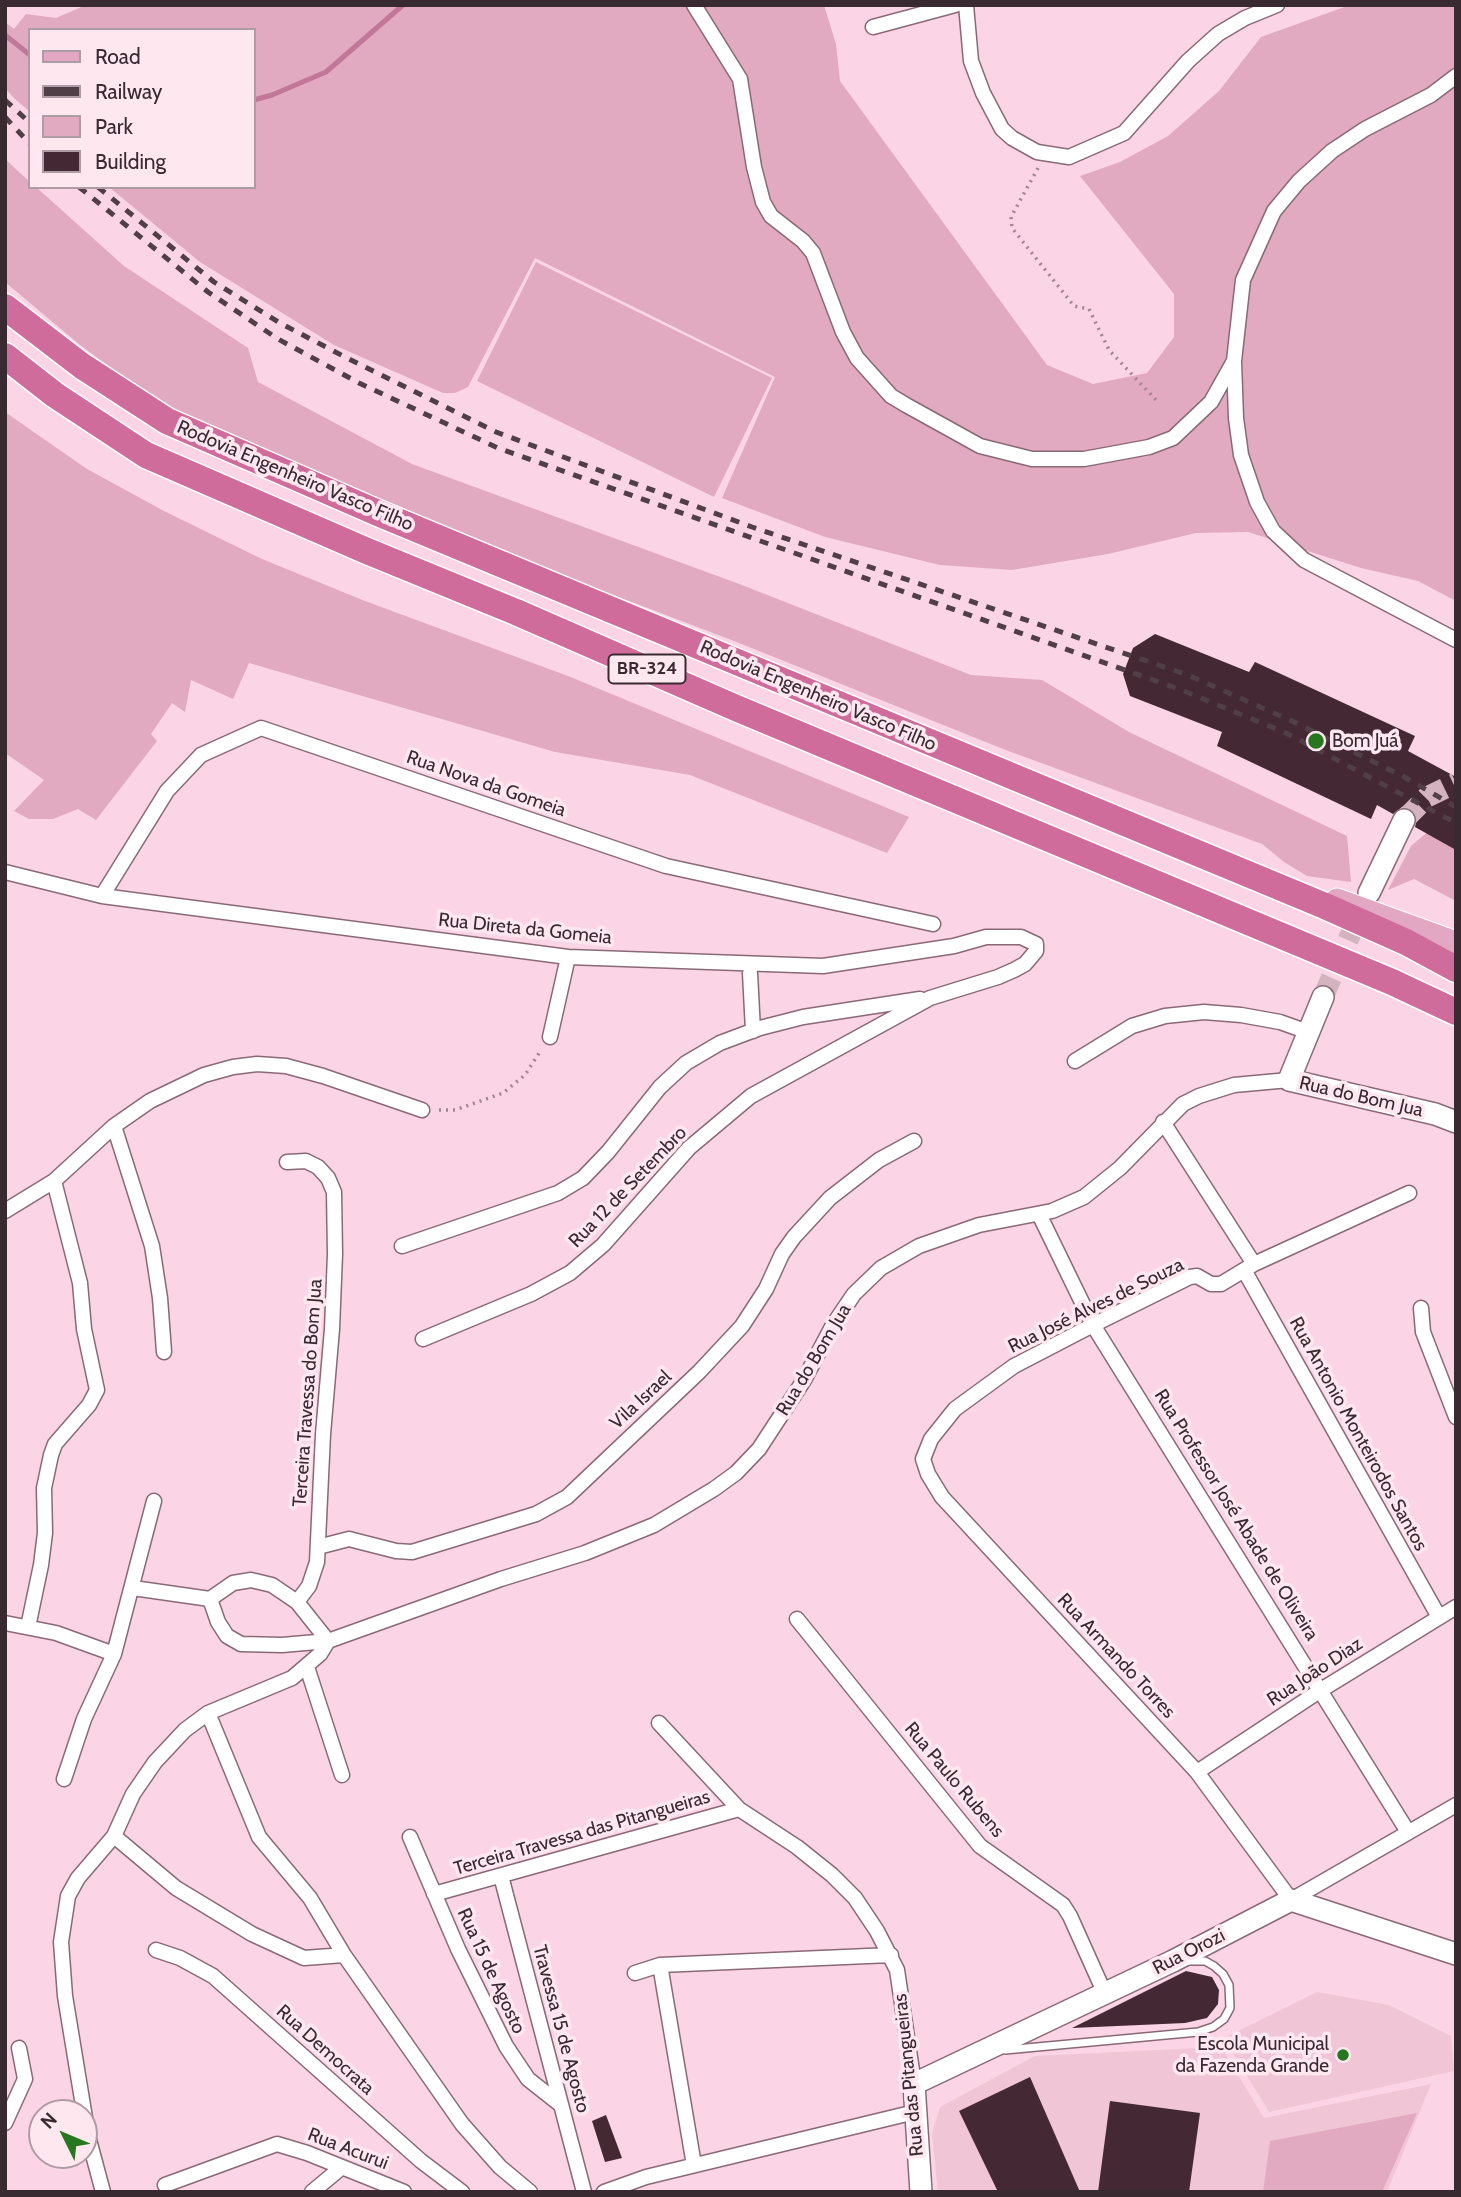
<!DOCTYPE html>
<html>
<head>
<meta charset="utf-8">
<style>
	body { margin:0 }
	#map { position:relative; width:1461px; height:2197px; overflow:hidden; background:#fbd5e5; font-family:Cabin,sans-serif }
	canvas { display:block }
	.frame { position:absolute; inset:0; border:7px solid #382a30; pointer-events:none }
	.legend { position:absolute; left:28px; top:28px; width:228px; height:161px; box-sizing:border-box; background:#ffe7f0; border:2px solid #af9ba3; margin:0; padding:9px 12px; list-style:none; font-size:21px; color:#382a30 }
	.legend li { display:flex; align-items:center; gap:14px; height:35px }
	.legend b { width:35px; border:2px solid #af9ba3 }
	.north { position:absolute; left:28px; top:2099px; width:70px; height:70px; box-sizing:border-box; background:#ffe7f0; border:2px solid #af9ba3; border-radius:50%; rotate:313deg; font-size:19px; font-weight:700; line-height:28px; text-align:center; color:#382a30 }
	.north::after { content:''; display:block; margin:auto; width:24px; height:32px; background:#277720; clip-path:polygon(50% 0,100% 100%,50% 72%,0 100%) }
</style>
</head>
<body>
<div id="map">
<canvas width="1461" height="2197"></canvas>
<div class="frame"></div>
<ul class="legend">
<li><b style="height:9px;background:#e2a7c3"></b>Road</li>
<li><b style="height:9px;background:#503f46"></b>Railway</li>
<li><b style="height:19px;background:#e1aac1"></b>Park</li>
<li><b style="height:19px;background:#442834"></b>Building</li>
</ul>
<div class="north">N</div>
</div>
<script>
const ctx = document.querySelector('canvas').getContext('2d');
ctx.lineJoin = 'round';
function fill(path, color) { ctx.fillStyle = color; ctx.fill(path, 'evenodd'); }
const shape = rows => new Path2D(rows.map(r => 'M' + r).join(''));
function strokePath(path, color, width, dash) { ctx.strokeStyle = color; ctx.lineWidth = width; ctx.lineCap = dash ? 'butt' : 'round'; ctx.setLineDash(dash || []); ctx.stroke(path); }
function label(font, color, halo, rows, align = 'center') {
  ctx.font = font + ' Cabin,sans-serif'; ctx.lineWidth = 7; ctx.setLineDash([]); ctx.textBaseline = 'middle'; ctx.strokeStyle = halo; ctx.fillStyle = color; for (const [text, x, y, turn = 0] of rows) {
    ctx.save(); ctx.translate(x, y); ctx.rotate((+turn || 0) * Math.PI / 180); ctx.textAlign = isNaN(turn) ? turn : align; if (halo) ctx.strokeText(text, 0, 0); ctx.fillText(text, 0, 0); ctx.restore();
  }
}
fill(shape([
	[1317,1992,1389,2005,1451,2036,1454,2071,1269,2112,1224,2038],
	[1221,2047,1264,2118,1431,2084,1387,2192,938,2192,932,2134,940,2107,1035,2056]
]), '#f0c5d6');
fill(shape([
	[86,5,824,5,836,44,840,81,1047,365,1093,384,1147,373,1174,337,1174,294,1080,176,1120,162,1168,136,1219,91,1261,37,1350,5,1456,5,1456,601,1418,581,1361,568,1248,532,1196,533,1108,554,1012,570,940,565,825,537,722,498,775,377,535,258,468,387,455,393,443,393,334,345,200,262,109,187,254,187,254,30,30,30,30,112,14,98,5,88,5,22,14,29,26,14,56,18],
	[5,159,30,182,30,187,36,187,124,266,248,348,258,382,412,464,742,585,971,675,1042,680,1129,732,1347,836,1351,882,1307,876,1284,862,1262,844,1003,749,734,641,503,553,200,422,148,395,80,345,5,282],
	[536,262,772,378,714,497,477,381],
	[5,412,87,469,164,511,262,559,365,601,568,676,909,817,887,853,690,775,555,752,249,663,233,699,191,680,185,712,172,703,151,734,157,741,96,820,78,809,53,819,29,819,14,811,44,780,5,753],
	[1456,808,1456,901,1414,879,1388,890,1411,846],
	[1417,2113,1382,2192,1263,2192,1270,2141]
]), '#e1aac1');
strokePath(shape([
	[5,35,30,55],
	[254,100,272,95,326,72,403,5]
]), '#c27698', 5);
fill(shape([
	[1155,634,1249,672,1255,662,1415,736,1408,751,1456,777,1456,850,1415,827,1417,818,1410,809,1402,807,1393,814,1377,805,1371,819,1217,746,1222,732,1130,696,1123,674,1133,648],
	[1186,1971,1212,1977,1219,1990,1218,2004,1207,2018,1185,2023,1072,2028],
	[1030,2077,1080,2192,998,2192,959,2111],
	[1110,2101,1200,2113,1189,2192,1098,2192],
	[606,2115,622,2158,605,2162,592,2121]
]), '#442834');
strokePath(shape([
	[1404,820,1427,797,1456,783],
	[1323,997,1363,906]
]), '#d4b3c1', 21, [21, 10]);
const lane = shape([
	[1005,2050,1198,2032,1213,2027,1224,2019,1230,2008,1229,1985,1223,1974,1214,1966,1205,1961,1188,1961]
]);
const street = shape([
	[694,5,740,79,754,167,763,202,771,216,803,241,813,253,843,332,857,358,891,396,906,405,980,446,1032,459,1084,459,1149,447,1173,438,1211,402,1234,361,1243,280,1274,211,1299,181,1332,151,1365,129,1431,95,1456,76],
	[966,5,971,61,983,93,1002,129,1012,138,1037,152,1069,157,1124,133,1188,61,1218,34,1245,18,1277,5],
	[873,27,955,5],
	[1234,362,1236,418,1241,455,1257,502,1273,531,1304,560,1456,640],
	[5,872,102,896,568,957,823,966,954,946,986,937,1021,937,1036,944,1036,951,1025,964,1014,970,998,977,930,998,751,1096,689,1148,603,1245,570,1273,531,1294,423,1339],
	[102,896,167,791,201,755,261,728,666,866,933,924],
	[750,973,753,1031],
	[550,1037,568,957],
	[1075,1061,1132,1026,1165,1016,1204,1012,1241,1015,1280,1022,1308,1032],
	[1163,1122,1254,1264],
	[114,1126,152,1246,160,1298,164,1352],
	[287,1162,306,1161,318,1167,328,1178,334,1192,335,1254,332,1329,323,1434,317,1562,309,1586,297,1602,328,1641],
	[1409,1193,1254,1264,1221,1284,1211,1284,1197,1276,1190,1277,1093,1325,1014,1366,955,1409,931,1439,923,1459,928,1474,942,1497,1197,1772,1291,1900,1456,1805],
	[5,1211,54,1181,114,1126,150,1101,204,1075,233,1067,257,1064,286,1066,323,1076,422,1110],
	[1039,1214,1093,1325,1408,1832],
	[402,1246,558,1193,583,1178,608,1152,660,1087,686,1063,720,1043,760,1028,803,1017,920,999],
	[1244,1270,1439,1617],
	[1421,1308,1423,1332,1456,1417],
	[318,1547,349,1539,396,1551,412,1552,536,1514,567,1497,699,1372,742,1326,766,1289,782,1254,794,1237,830,1198,879,1160,914,1141],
	[133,1588,210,1599,218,1622,227,1636,241,1644,282,1645,328,1641,501,1579,585,1553,654,1525,714,1489,736,1473,759,1449,804,1380,833,1325,854,1294,881,1268,919,1246,979,1225,1052,1211,1084,1197,1120,1168,1183,1104,1199,1096,1234,1085,1289,1080],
	[210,1599,233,1583,251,1580,272,1585,297,1602],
	[797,1619,980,1846,1063,1905,1070,1916,1105,1994],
	[5,1623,56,1633,114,1654],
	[28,1627,41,1565,45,1533,44,1488,51,1455,55,1444,89,1405,97,1390,84,1329,80,1283,54,1181],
	[307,1667,342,1775],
	[208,1713,259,1837,310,1898,344,1955,462,2124,500,2167,530,2192],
	[659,1723,739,1809,797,1847,832,1875,855,1898,877,1931,897,1970,914,2084],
	[1197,1772,1321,1690,1456,1607],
	[64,1779,84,1719,114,1654,154,1501],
	[114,1836,176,1888,252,1934,304,1958,344,1955],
	[410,1837,458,1949,506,2046,528,2079,561,2105],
	[501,1876,584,2192],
	[434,1894,739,1809],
	[156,1950,180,1958,213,1976,421,2161,462,2192],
	[660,1965,694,2165],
	[635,1973,660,1965,891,1955],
	[5,2123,25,2079,19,2048],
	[165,2185,277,2144,307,2153,404,2192],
	[103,2192,88,2136,65,1996,61,1942,68,1896,78,1878,114,1836,133,1794,155,1762,185,1730,208,1713,292,1678,320,1654,328,1641],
	[312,2192,342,2167],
	[604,2192,646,2177,915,2112]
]);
const secondary = shape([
	[1369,893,1404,820],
	[1323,997,1289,1080,1435,1114,1456,1122],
	[921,2192,914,2084,1173,1961,1291,1900,1456,1954]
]);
const primary = shape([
	[1337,900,1456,943]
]);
const highway = shape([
	[5,307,82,366,167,421,378,513,1325,906,1406,942,1456,969],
	[5,356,55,395,146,455,367,551,516,612,736,708,1392,982,1456,1012]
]);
strokePath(lane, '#8a6976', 10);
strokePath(street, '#8a6976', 17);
strokePath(secondary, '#8a6976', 24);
strokePath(primary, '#fff', 25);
strokePath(highway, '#fff', 29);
strokePath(shape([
	[1038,168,1011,217,1012,228,1074,306,1089,309,1109,350,1158,402],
	[439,1110,455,1110,503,1093,525,1075,541,1050]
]), '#a08591', 3.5, [2, 5]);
strokePath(lane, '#fff', 7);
strokePath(street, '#fff', 14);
strokePath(secondary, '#fff', 21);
strokePath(primary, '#e2a7c3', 23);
strokePath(highway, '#cf6c9b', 26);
strokePath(shape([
	[5,100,30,123],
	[5,117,30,144],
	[79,187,208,292,278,339,359,383,498,448,1184,691,1286,733,1456,823],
	[98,187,214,282,280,323,345,357,496,432,752,527,1188,675,1292,721,1406,778,1456,807]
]), '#503f46', 5, [9, 9]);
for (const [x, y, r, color] of [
	[1316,741,9,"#277720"],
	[1343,2055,7,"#277720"]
]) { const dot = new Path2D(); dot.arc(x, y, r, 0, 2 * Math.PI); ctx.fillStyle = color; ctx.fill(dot); strokePath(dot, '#ffe7f0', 2.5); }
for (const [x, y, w] of [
	[647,669,77]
]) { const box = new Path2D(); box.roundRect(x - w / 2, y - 14.5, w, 29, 5); ctx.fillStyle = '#ffe7f0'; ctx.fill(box); strokePath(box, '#382a30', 2); }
label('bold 18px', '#382a30', null, [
	["BR-324",647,669]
]);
label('19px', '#382a30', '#ffe7f0', [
	["Rodovia Engenheiro Vasco Filho",295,476,23],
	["Rodovia Engenheiro Vasco Filho",818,696,23],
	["Rua Nova da Gomeia",486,784,19],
	["Rua Direta da Gomeia",525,929,6],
	["Rua do Bom Jua",1361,1097,13],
	["Rua 12 de Setembro",628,1187,-46],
	["Rua José Alves de Souza",1096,1306,-26],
	["Rua do Bom Jua",814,1360,-59],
	["Terceira Travessa do Bom Jua",308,1393,-86],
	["Vila Israel",641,1400,-43],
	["Rua Antonio Monteirodos Santos",1358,1434,61],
	["Rua Professor José Abade de Oliveira",1236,1515,58],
	["Rua Armando Torres",1116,1656,47],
	["Rua João Diaz",1315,1672,-33],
	["Rua Paulo Rubens",954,1780,50],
	["Terceira Travessa das Pitangueiras",582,1833,-16],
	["Rua Orozi",1189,1952,-27],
	["Rua 15 de Agosto",491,1971,65],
	["Travessa 15 de Agosto",561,2029,75],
	["Rua Democrata",325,2050,42],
	["Rua das Pitangueiras",909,2075,-96],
	["Rua Acurui",348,2149,21]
]);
label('19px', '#382a30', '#ffe7f0', [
	["Bom Juá",1332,741],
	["Escola Municipal",1329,2044,"right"],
	["da Fazenda Grande",1329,2066,"right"]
], 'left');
</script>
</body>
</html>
